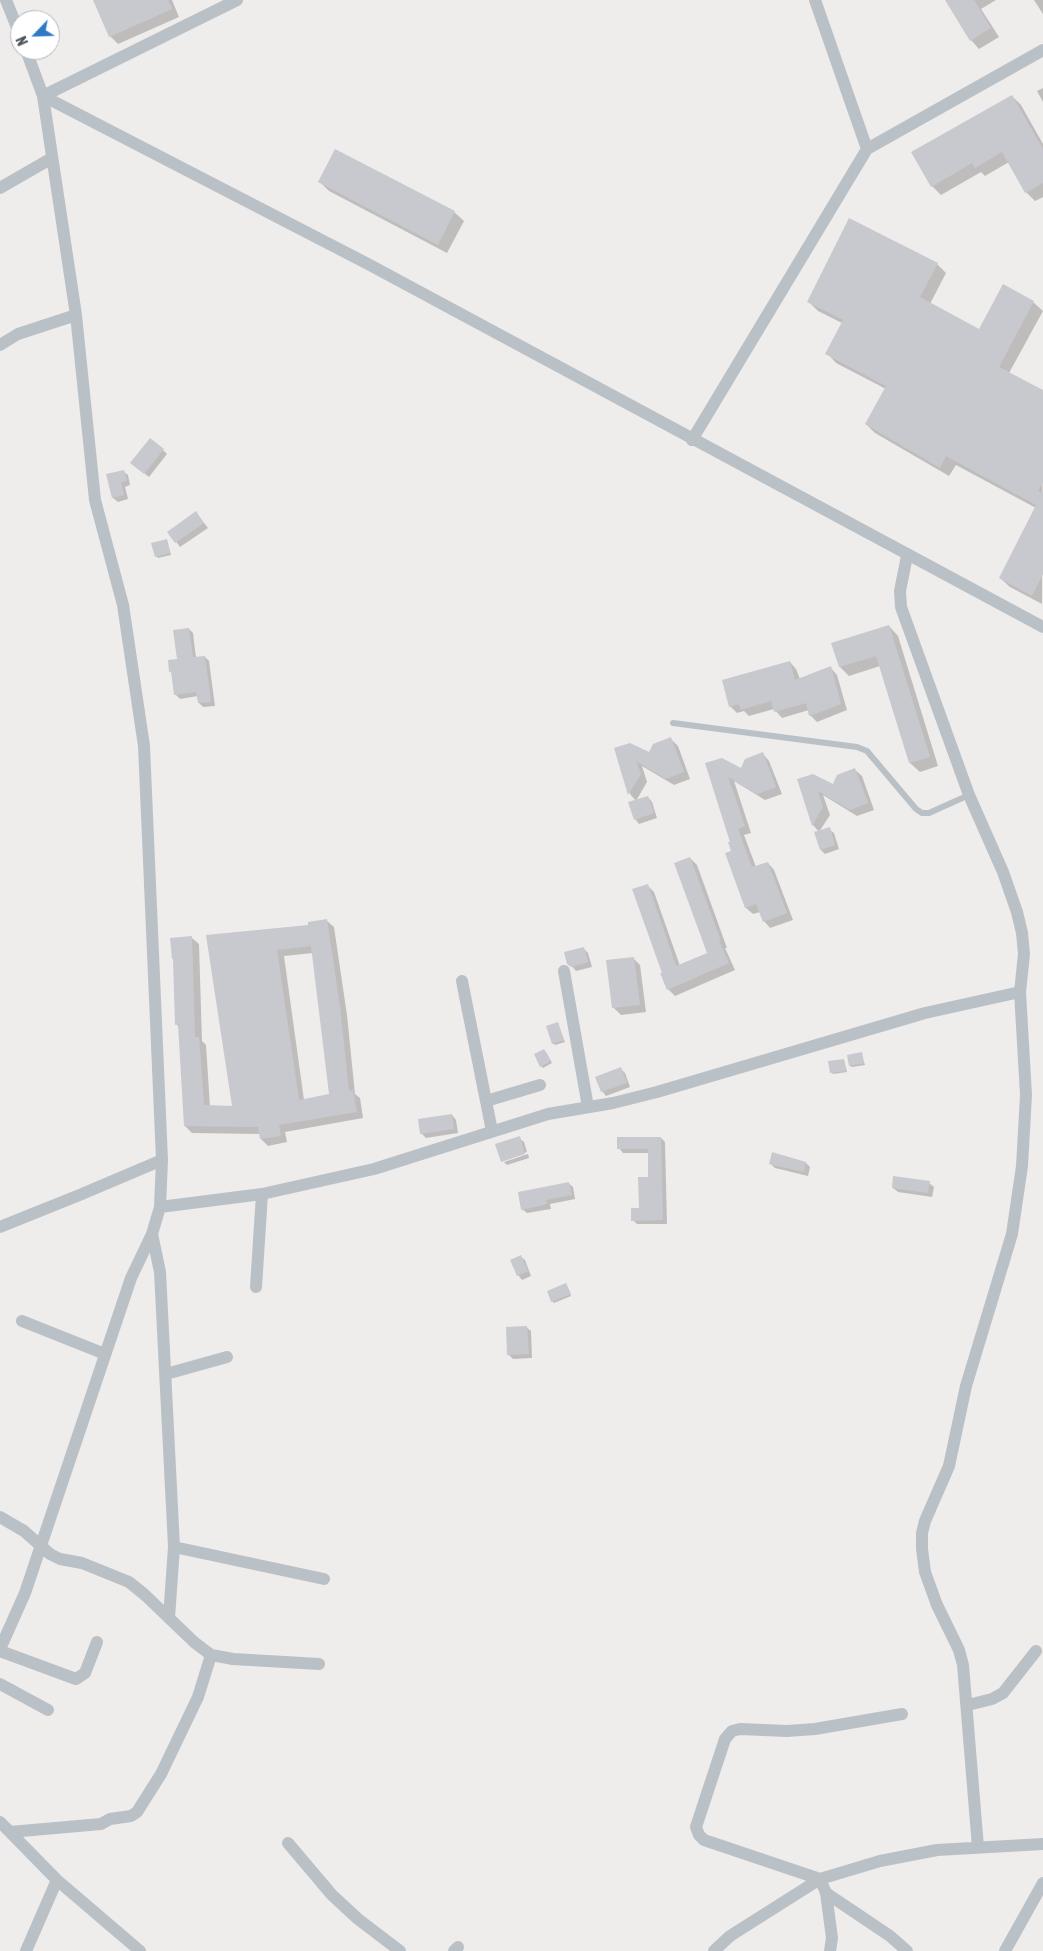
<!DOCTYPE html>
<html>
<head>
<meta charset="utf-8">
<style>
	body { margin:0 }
	#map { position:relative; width:1043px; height:1951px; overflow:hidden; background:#efecec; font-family:"Asap Condensed",sans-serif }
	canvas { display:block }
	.north { position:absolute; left:10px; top:10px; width:50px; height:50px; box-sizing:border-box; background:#fff; border:1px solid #b5b9bc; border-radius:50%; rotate:246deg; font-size:14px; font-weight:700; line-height:20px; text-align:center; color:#475057 }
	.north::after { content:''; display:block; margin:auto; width:18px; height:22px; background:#2e7ac7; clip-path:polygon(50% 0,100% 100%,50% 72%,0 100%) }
</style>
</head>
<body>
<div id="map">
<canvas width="1043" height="1951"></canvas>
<div class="north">N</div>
</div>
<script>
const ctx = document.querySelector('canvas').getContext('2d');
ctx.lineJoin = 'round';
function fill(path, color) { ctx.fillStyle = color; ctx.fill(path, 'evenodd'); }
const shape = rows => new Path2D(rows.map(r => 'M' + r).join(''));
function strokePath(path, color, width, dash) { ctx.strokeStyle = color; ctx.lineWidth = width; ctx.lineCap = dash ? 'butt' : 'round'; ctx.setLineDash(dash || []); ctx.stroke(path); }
fill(shape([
	[94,0,172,0,179,17,118,44,110,36],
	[946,0,996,0,981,9,999,37,979,49,971,40],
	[1034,0,1043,0,1043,14],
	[1043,88,1043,102,1037,91],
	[1012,96,1021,105,1043,144,1043,197,1035,201,1026,192,1009,162,985,176,981,172,941,195,932,186],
	[320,182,454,212,464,221,447,253,329,191],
	[937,264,946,273,930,304,980,330,1033,302,1043,311,1009,373,1043,391,1042,604,1010,587,1000,578,1036,508,956,465,949,476,875,433,866,424,886,389,836,363,827,353,842,323,818,311,809,302],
	[163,450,167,454,149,477,136,467],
	[123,471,128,475,130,485,125,487,128,499,118,502,113,498,108,475],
	[196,513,208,528,180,547,169,532],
	[167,540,171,555,158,558,156,556],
	[889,626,898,636,938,766,920,772,910,763,880,666,849,676,840,667],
	[189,629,193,633,196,658,205,657,209,661,215,706,203,707,199,703,198,696,180,699,175,694,173,674,170,671,178,660],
	[790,662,796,669,800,679,831,668,837,675,847,710,817,722,810,715,809,710,782,718,774,709,749,716,744,711,737,713,730,706],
	[671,739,678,746,690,779,674,785,642,766,647,782,636,801,630,794,615,749,650,754],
	[763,754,769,761,782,794,765,800,734,781,751,833,744,835,756,867,768,863,774,870,793,920,770,928,764,921,760,912,753,914,746,908,726,854,733,852,731,842,707,764,742,770],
	[855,770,862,776,874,810,857,816,823,795,830,815,819,832,813,825,799,780,834,785],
	[648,797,652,802,657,818,639,824,635,819],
	[829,829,834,833,839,849,825,854,821,850],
	[690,858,697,865,727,948,725,948,735,970,675,996,668,989,663,973,647,885,654,892,680,966,709,954],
	[327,921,334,927,347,1015,355,1094,360,1098,363,1118,285,1132,287,1142,268,1146,261,1139,260,1134,192,1133,185,1126,179,1027,176,1024,192,938,199,944,202,1041,206,1045,210,1107,233,1107,207,936,310,926],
	[313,953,331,1095,304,1100,284,956],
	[584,949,588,953,592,967,576,971,569,963],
	[633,958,640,965,646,1012,621,1015,614,1008],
	[557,1023,565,1042,555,1045,553,1043],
	[546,1052,552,1063,543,1068,541,1066],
	[861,1053,865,1065,852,1067,850,1066],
	[844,1060,847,1072,833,1074,831,1072],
	[621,1069,625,1073,630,1087,606,1096,602,1091],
	[452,1115,456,1120,458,1133,426,1138,421,1133],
	[519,1138,524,1142,527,1152,503,1160,503,1162,497,1145],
	[661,1138,665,1142,667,1224,637,1224,633,1220,640,1209,650,1178,649,1153,623,1153,619,1148],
	[528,1154,529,1158,507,1165,504,1162],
	[770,1163,806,1163,810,1167,808,1176,775,1168],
	[568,1183,573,1187,575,1199,550,1204,551,1209,527,1213,522,1209],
	[929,1183,934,1187,932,1197,898,1192,893,1188],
	[520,1256,525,1260,531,1276,522,1280,518,1275],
	[566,1284,571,1296,554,1303,552,1301],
	[526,1327,531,1331,532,1358,513,1359,508,1354]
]), '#0003');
fill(shape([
	[93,0,168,0,172,9,109,37],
	[945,0,974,0,991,28,970,41],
	[1012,95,1043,149,1043,183,1025,193,1002,152,975,168,972,163,931,187,911,152],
	[335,149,455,211,438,245,318,182],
	[849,218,938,263,920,297,979,329,1003,284,1034,301,999,367,1043,390,1043,483,1038,491,1042,493,1043,492,1043,574,1032,596,999,578,1036,505,946,456,940,468,865,424,886,386,825,354,843,320,807,302],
	[150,438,164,449,144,474,130,463],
	[124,470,127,481,121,482,124,495,112,498,106,474],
	[196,511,204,523,175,543,167,532],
	[167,539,170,553,155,557,151,543],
	[889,625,930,757,909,763,876,656,839,667,831,643],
	[189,628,193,657,205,656,211,702,198,703,196,692,174,695,171,671,169,672,168,660,177,659,173,630],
	[790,661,795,680,831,666,841,704,809,716,806,703,774,712,771,701,741,710,739,704,729,707,722,680],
	[671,737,684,772,666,779,636,761,641,774,628,795,614,748,630,743,649,752,653,744],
	[763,752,776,787,757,794,728,777,745,826,738,829,752,867,768,862,787,913,763,922,756,904,745,908,725,853,731,851,728,842,730,842,705,763,722,758,741,768,745,759],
	[855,768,868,803,850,810,818,791,823,807,812,826,797,779,813,774,833,784,837,775],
	[648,796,654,813,634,820,628,802],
	[830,827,835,845,820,850,814,832],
	[690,857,721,941,719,941,729,963,667,990,660,973,662,973,632,889,648,884,676,966,707,953,674,863],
	[327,919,340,1007,349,1091,353,1090,357,1112,279,1125,281,1136,260,1139,258,1127,184,1126,178,1024,175,1025,173,959,172,959,170,938,192,936,195,1037,199,1037,204,1105,232,1106,206,935,308,925,308,922],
	[311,946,329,1094,299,1100,277,950],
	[584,947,588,962,571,967,567,964,564,952],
	[634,957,640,1005,612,1008,606,960],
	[558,1022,564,1040,552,1044,546,1026],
	[544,1049,551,1061,540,1067,534,1054],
	[862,1052,864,1063,849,1066,847,1055],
	[844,1059,846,1071,830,1073,828,1061],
	[621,1067,627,1083,601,1092,595,1077],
	[452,1114,454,1129,420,1134,418,1119],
	[520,1136,525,1154,501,1162,495,1144],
	[617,1137,661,1137,663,1220,631,1221,631,1208,639,1208,638,1177,648,1177,648,1149,617,1149],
	[772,1152,806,1162,804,1172,769,1164],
	[893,1176,930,1181,928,1193,892,1188],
	[569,1182,572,1195,546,1200,547,1204,521,1210,518,1192],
	[521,1255,528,1271,517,1276,510,1260],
	[566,1283,571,1294,551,1302,547,1291],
	[527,1326,529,1354,507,1355,506,1327]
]), '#c7c9ce');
strokePath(shape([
	[673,723,857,747,867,751,916,809,922,813,929,813,969,795]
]), '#b9c1c7', 6);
strokePath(shape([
	[6,0,20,35],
	[815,0,867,149],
	[26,50,43,96,368,264,1043,627],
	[0,188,52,158],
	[0,345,18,334,76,315],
	[692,440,867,149,1043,50],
	[907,556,900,591,901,607,969,795,1003,872,1017,912,1022,933,1024,954,1020,992,1026,1095,1022,1166,1012,1234,966,1386,949,1466,925,1521,922,1533,922,1549,925,1572,937,1605,959,1650,963,1665,978,1847],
	[564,971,588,1107],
	[462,981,492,1131],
	[486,1101,540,1085],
	[160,1207,262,1194,374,1169,548,1114,613,1103,657,1092,925,1013,1020,992],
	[0,1227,82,1194,162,1160],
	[152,1234,160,1272,174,1547,169,1618],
	[256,1287,262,1194],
	[22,1321,105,1354],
	[166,1374,227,1357],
	[0,1517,24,1531,50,1554,60,1559,82,1563,129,1582,145,1595,194,1642,211,1655,233,1659,319,1664],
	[174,1547,324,1579],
	[0,1649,25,1593,131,1278,152,1234,160,1207,162,1160,144,746,123,605,95,500,76,315,43,96,237,0],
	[0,1651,76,1679,85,1673,97,1642],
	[0,1684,48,1710],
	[968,1705,992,1699,1003,1693,1036,1651],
	[902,1714,815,1729,787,1731,740,1729,732,1731,725,1739,696,1827,699,1835,704,1840,820,1879,826,1893,890,1936,907,1951],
	[0,1822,57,1880,140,1951],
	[10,1832,101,1824,110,1819,131,1816,137,1812,161,1774,198,1697,211,1655],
	[288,1843,332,1895,358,1919,400,1951],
	[826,1893,832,1938,830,1951],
	[26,1951,57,1880],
	[454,1951,458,1947],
	[714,1951,730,1936,820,1879,880,1861,937,1850,1043,1844],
	[1005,1951,1043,1883]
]), '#b9c1c7', 12);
</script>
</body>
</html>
